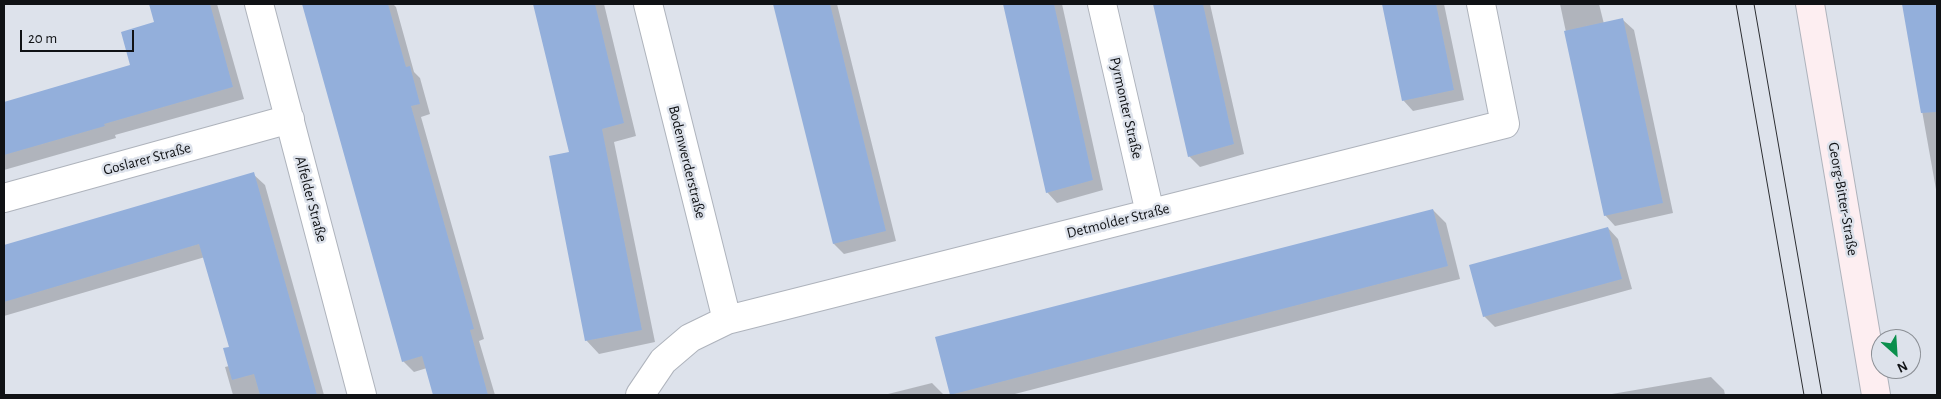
<!DOCTYPE html>
<html>
<head>
<meta charset="utf-8">
<style>
	body { margin:0 }
	#map { position:relative; width:1941px; height:399px; overflow:hidden; background:#dde2eb; font-family:"Alegreya Sans",sans-serif }
	canvas { display:block }
	.frame { position:absolute; inset:0; border:5px solid #101215; pointer-events:none }
	.north { position:absolute; left:1871px; top:329px; width:50px; height:50px; box-sizing:border-box; background:#dde2eb; border:1px solid #8b8f95; border-radius:50%; rotate:154deg; font-size:14px; font-weight:700; line-height:20px; text-align:center; color:#101215 }
	.north::after { content:''; display:block; margin:auto; width:18px; height:22px; background:#0a8f4c; clip-path:polygon(50% 0,100% 100%,50% 72%,0 100%) }
	.scale { position:absolute; left:20px; top:30px; width:114px; height:22px; box-sizing:border-box; border:2px solid #101215; border-top:0; padding-left:6px; font-size:15px; line-height:18px; white-space:nowrap; color:#101215; -webkit-text-stroke:4px #dde2eb; paint-order:stroke }
</style>
</head>
<body>
<div id="map">
<canvas width="1941" height="399"></canvas>
<div class="frame"></div>
<div class="north">N</div>
<div class="scale">20 m</div>
</div>
<script>
const ctx = document.querySelector('canvas').getContext('2d');
ctx.lineJoin = 'round';
function fill(path, color) { ctx.fillStyle = color; ctx.fill(path, 'evenodd'); }
const shape = rows => new Path2D(rows.map(r => 'M' + r).join(''));
function strokePath(path, color, width, dash) { ctx.strokeStyle = color; ctx.lineWidth = width; ctx.lineCap = dash ? 'butt' : 'round'; ctx.setLineDash(dash || []); ctx.stroke(path); }
function label(font, color, halo, rows, align = 'center') {
  ctx.font = font + ' "Alegreya Sans",sans-serif'; ctx.lineWidth = 5; ctx.setLineDash([]); ctx.textBaseline = 'middle'; ctx.strokeStyle = halo; ctx.fillStyle = color; for (const [text, x, y, turn = 0] of rows) {
    ctx.save(); ctx.translate(x, y); ctx.rotate((+turn || 0) * Math.PI / 180); ctx.textAlign = isNaN(turn) ? turn : align; if (halo) ctx.strokeText(text, 0, 0); ctx.fillText(text, 0, 0); ctx.restore();
  }
}
fill(shape([
	[150,4,217,4,244,99,115,135,116,138,4,170,4,103,132,66,155,23],
	[304,4,393,4,396,7,414,72,420,78,430,114,421,117,484,339,479,341,495,395,434,395,427,368,414,372,403,361],
	[535,4,604,4,636,136,614,142,655,342,599,354,586,340,571,153],
	[774,4,837,4,896,241,844,254,834,244],
	[1005,4,1062,4,1103,190,1057,203,1047,192],
	[1154,4,1210,4,1244,154,1200,167,1189,156],
	[1383,4,1444,4,1464,100,1413,111,1403,100],
	[1560,4,1599,4,1604,24,1623,20,1634,30,1673,213,1615,226,1605,215],
	[1903,4,1937,4,1937,195],
	[253,174,265,185,324,395,233,395,225,367,229,366,230,348,205,257,4,316,4,246],
	[1433,210,1446,223,1460,279,1011,395,951,394],
	[1608,228,1618,239,1632,289,1495,327,1484,316],
	[1711,377,1724,390,1725,395,1606,395],
	[932,383,944,395,884,395]
]), '#0003');
fill(shape([
	[149,4,210,4,233,87,104,124,105,126,4,155,4,102,130,65,121,32,154,22],
	[302,4,388,4,406,67,410,66,420,104,411,106,474,329,470,330,488,395,433,395,422,356,402,362],
	[533,4,595,4,624,123,602,129,642,330,585,341,549,156,569,152],
	[773,4,830,4,886,231,833,244],
	[1003,4,1054,4,1093,180,1046,193],
	[1153,4,1203,4,1234,144,1188,157],
	[1382,4,1436,4,1454,90,1402,101],
	[1902,4,1937,4,1937,112,1921,113],
	[1623,18,1663,203,1604,216,1564,31],
	[254,172,317,395,260,395,254,374,232,380,223,348,229,347,199,244,4,302,4,245],
	[1433,209,1448,266,950,395,935,337],
	[1608,227,1622,279,1483,317,1469,265]
]), '#93afdb');
const street = shape([
	[259,4,362,395],
	[648,4,727,320],
	[1102,4,1150,213],
	[4,198,290,119],
	[640,395,663,361,690,338,727,320,1505,124,1481,4]
]);
const secondary = shape([
	[1810,4,1876,395]
]);
strokePath(street, '#aeb3bc', 30);
strokePath(secondary, '#aeb3bc', 30);
strokePath(street, '#fff', 28);
strokePath(secondary, '#fdeef1', 28);
strokePath(shape([
	[1736,4,1804,395],
	[1754,4,1822,395]
]), '#2b2d31', 1);
label('15px', '#101215', '#dde2eb', [
	["Pyrmonter Straße",1126,108,77],
	["Goslarer Straße",147,159,-15],
	["Bodenwerderstraße",687,162,76],
	["Alfelder Straße",311,199,75],
	["Georg-Bitter-Straße",1843,199,80],
	["Detmolder Straße",1118,221,-14]
]);
</script>
</body>
</html>
